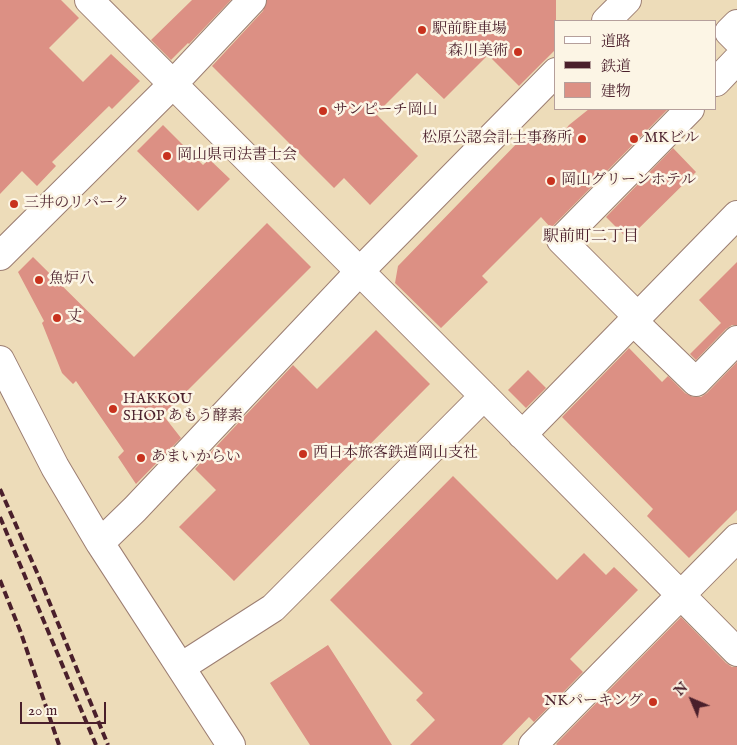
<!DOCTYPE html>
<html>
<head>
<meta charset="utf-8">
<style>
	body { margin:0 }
	#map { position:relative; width:737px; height:745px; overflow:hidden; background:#eddcb9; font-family:"IM FELL English","Noto Serif JP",serif }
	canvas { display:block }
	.legend { position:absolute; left:554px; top:20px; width:162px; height:90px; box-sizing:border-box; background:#fcf5e5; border:1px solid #b59f9b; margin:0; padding:6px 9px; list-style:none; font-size:15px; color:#4a1f2b }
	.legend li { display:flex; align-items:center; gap:10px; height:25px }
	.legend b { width:25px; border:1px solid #b59f9b }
	.north { position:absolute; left:667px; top:675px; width:50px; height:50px; -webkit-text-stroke:4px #fcf5e5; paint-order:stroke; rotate:315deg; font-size:14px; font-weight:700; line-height:20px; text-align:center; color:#4a1f2b }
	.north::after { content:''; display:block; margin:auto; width:18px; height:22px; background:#4a1f2b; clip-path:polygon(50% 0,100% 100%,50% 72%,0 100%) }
	.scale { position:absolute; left:20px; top:702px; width:86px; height:22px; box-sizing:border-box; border:2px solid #4a1f2b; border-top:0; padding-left:6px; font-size:15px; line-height:18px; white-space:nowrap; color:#4a1f2b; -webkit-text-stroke:4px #fcf5e5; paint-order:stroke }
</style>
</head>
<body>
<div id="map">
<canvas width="737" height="745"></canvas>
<ul class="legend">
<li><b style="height:6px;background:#fff"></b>道路</li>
<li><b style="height:6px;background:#4a1f2b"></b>鉄道</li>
<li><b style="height:14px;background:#dc9084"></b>建物</li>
</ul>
<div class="north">N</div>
<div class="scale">20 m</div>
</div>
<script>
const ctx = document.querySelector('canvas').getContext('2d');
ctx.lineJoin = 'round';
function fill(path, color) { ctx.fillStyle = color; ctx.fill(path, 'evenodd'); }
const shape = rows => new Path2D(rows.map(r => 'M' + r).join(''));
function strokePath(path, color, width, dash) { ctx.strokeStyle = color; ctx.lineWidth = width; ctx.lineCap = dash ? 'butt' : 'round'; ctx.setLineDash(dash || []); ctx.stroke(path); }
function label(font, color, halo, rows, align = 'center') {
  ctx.font = font + ' "IM FELL English","Noto Serif JP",serif'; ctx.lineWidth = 5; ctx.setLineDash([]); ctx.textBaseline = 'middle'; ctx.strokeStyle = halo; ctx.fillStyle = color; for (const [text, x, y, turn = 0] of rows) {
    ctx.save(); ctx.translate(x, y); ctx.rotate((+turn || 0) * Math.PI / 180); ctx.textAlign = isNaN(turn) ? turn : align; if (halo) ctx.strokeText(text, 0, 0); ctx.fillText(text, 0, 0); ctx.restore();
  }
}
fill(shape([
	[0,0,61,0,79,18,49,48,83,82,111,54,140,81,112,109,109,106,52,162,56,166,37,186,22,171,0,194],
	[192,0,231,0,189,44,188,43,171,60,151,40],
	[267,0,556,0,556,49,519,86,488,55,444,99,417,73,376,114,418,156,370,205,344,178,334,188,212,66,263,11],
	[589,109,668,109,551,228,541,217,482,276,488,282,441,328,395,283,398,266,525,135,531,141,541,131,554,144,569,125],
	[163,125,203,165,209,159,230,179,198,211,137,151],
	[673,148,696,172,628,239,606,217],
	[267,223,311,267,163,415,181,438,136,484,118,457,124,451,76,381,73,384,62,373,42,323,44,321,18,272,33,257,134,357],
	[737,262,737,325,732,325,726,329,696,360,690,354,721,323,699,300],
	[376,330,430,384,234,581,179,527,216,490,195,469,293,365,317,389],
	[629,348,662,382,668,376,685,393,693,397,701,397,707,393,737,362,737,510,689,558,647,516,653,509,562,417],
	[528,370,546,388,526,408,508,390],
	[453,476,557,580,584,553,606,575,614,567,638,590,570,659,583,672,534,722,529,717,502,745,410,745,435,720,416,700,423,693,330,600],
	[681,617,726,663,732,667,737,667,737,745,557,745,556,744],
	[328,645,359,693,392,745,310,745,270,683]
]), '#dc9084');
const minor = shape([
	[89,0,484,396,737,652],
	[606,21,627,0],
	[737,24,729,32,737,40],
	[716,82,737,60],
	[0,256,173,84,252,0],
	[638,317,561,240,690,109],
	[633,321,696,382,737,340],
	[0,360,55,467,100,543,231,745],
	[522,435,737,215],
	[100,543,135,509,360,271,556,72],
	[181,667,273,608,484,396],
	[533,745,737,538]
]);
strokePath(minor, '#9c7e72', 30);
strokePath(minor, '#fff', 28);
strokePath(shape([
	[0,489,39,577,108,745],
	[0,517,96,745],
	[0,580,21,633,59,745]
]), '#4a1f2b', 4, [8, 4]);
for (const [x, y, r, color] of [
	[422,30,5,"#c8321e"],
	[518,52,5,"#c8321e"],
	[323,111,5,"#c8321e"],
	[582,139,5,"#c8321e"],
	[634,139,5,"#c8321e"],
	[167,156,5,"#c8321e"],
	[551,181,5,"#c8321e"],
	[14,204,5,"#c8321e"],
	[39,280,5,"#c8321e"],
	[57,318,5,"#c8321e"],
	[113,409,5,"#c8321e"],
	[303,454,5,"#c8321e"],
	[141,458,5,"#c8321e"],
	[653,702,5,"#c8321e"]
]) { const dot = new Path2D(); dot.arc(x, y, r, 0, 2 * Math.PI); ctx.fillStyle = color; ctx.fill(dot); strokePath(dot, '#fcf5e5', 2); }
label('15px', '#4a1f2b', '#fcf5e5', [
	["駅前駐車場",432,30],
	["森川美術",508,52,"right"],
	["サンピーチ岡山",333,111],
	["松原公認会計士事務所",572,139,"right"],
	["MKビル",644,139],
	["岡山県司法書士会",177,156],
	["岡山グリーンホテル",561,181],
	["三井のリパーク",24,204],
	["魚炉八",49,280],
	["丈",67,318],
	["HAKKOU",123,400],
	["SHOP あもう酵素",123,417],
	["西日本旅客鉄道岡山支社",313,454],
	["あまいからい",151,458],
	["NKパーキング",643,702,"right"]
], 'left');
label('16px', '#4a1f2b', '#fcf5e5', [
	["駅前町二丁目",591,238]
]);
</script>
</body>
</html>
